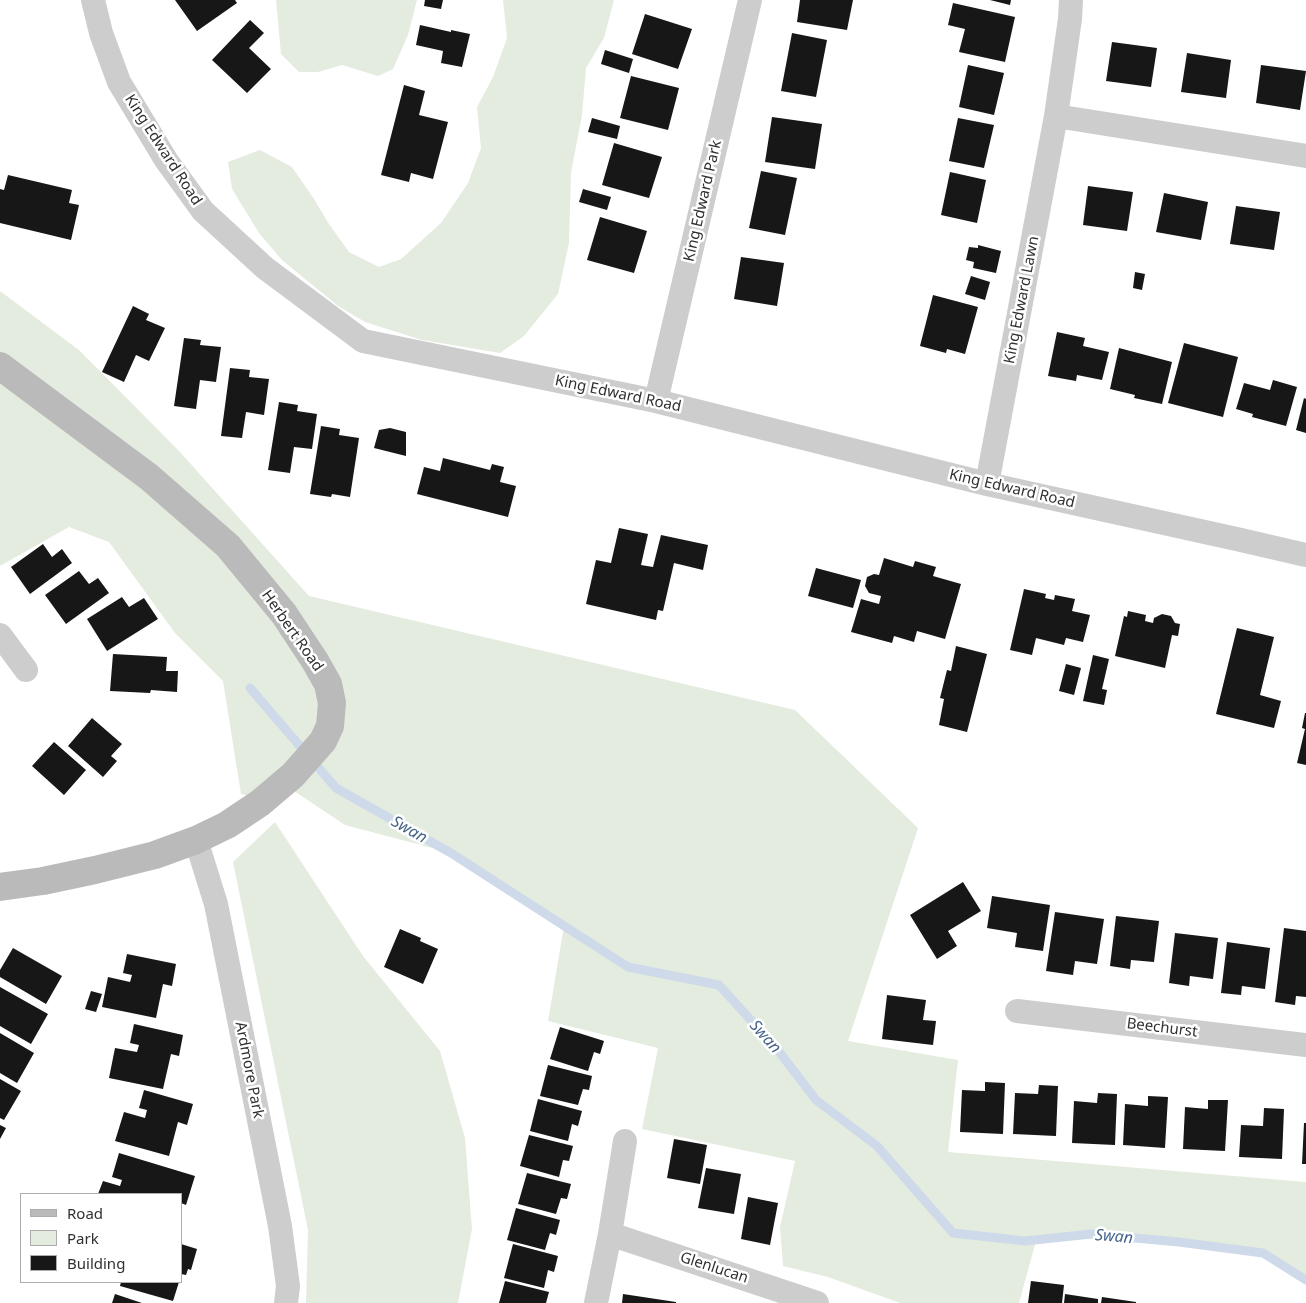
<!DOCTYPE html>
<html>
<head>
<meta charset="utf-8">
<style>
	body { margin:0 }
	#map { position:relative; width:1306px; height:1303px; overflow:hidden; background:#fff; font-family:"Noto Sans",sans-serif }
	canvas { display:block }
	.legend { position:absolute; left:20px; top:1193px; width:162px; height:90px; box-sizing:border-box; background:#fff; border:1px solid #acacac; margin:0; padding:6px 9px; list-style:none; font-size:15px; color:#303030 }
	.legend li { display:flex; align-items:center; gap:10px; height:25px }
	.legend b { width:25px; border:1px solid #acacac }
</style>
</head>
<body>
<div id="map">
<canvas width="1306" height="1303"></canvas>
<ul class="legend">
<li><b style="height:6px;background:#bababa"></b>Road</li>
<li><b style="height:14px;background:#e4ece0"></b>Park</li>
<li><b style="height:14px;background:#171717"></b>Building</li>
</ul>
</div>
<script>
const ctx = document.querySelector('canvas').getContext('2d');
ctx.lineJoin = 'round';
function fill(path, color) { ctx.fillStyle = color; ctx.fill(path, 'evenodd'); }
const shape = rows => new Path2D(rows.map(r => 'M' + r).join(''));
function strokePath(path, color, width, dash) { ctx.strokeStyle = color; ctx.lineWidth = width; ctx.lineCap = dash ? 'butt' : 'round'; ctx.setLineDash(dash || []); ctx.stroke(path); }
function label(font, color, halo, rows, align = 'center') {
  ctx.font = font + ' "Noto Sans",sans-serif'; ctx.lineWidth = 5; ctx.setLineDash([]); ctx.textBaseline = 'middle'; ctx.strokeStyle = halo; ctx.fillStyle = color; for (const [text, x, y, turn = 0] of rows) {
    ctx.save(); ctx.translate(x, y); ctx.rotate((+turn || 0) * Math.PI / 180); ctx.textAlign = isNaN(turn) ? turn : align; if (halo) ctx.strokeText(text, 0, 0); ctx.fillText(text, 0, 0); ctx.restore();
  }
}
fill(shape([
	[276,0,417,0,408,35,393,69,378,76,342,65,318,72,299,72,281,54],
	[503,0,614,0,604,38,586,68,582,115,571,173,569,243,558,294,524,336,500,353,422,340,365,322,338,306,282,260,259,233,232,189,228,162,260,150,292,167,314,199,329,224,349,252,379,267,401,259,441,223,468,183,481,148,477,107,493,77,507,38],
	[0,291,79,350,180,452,309,596,795,710,918,828,848,1041,958,1060,948,1152,1306,1182,1306,1280,1263,1253,1179,1242,1091,1234,1036,1241,1019,1303,900,1303,828,1277,783,1266,780,1227,795,1161,642,1129,658,1048,548,1021,564,926,451,853,345,825,285,785,275,801,241,794,223,681,175,633,109,542,69,527,0,566],
	[275,822,363,956,440,1051,465,1138,472,1229,458,1303,306,1303,308,1230,233,862]
]), '#e4ece0');
strokePath(shape([
	[250,688,336,788,451,853,628,967,719,985,777,1049,816,1100,877,1146,953,1233,1025,1241,1091,1234,1179,1242,1263,1253,1306,1280]
]), '#cedae9', 9);
fill(shape([
	[175,0,235,0,237,3,197,31],
	[425,0,443,0,441,9,424,6],
	[800,0,853,0,847,30,797,22],
	[990,0,1011,0,1010,5],
	[953,3,1015,17,1005,62,959,52,965,29,948,25],
	[645,14,692,29,678,69,632,54],
	[250,20,264,33,249,48,271,69,247,93,212,60],
	[420,25,451,32,451,30,470,34,462,67,441,63,443,51,416,45],
	[792,33,827,40,816,97,781,91],
	[1112,42,1157,48,1151,87,1106,81],
	[605,50,633,59,629,73,601,64],
	[1187,53,1231,60,1226,98,1181,92],
	[968,65,1004,73,994,115,959,107],
	[1261,65,1306,71,1300,110,1256,103],
	[631,76,679,88,668,130,620,118],
	[404,85,425,91,419,115,448,122,433,179,411,173,409,182,381,175],
	[772,117,822,124,815,169,765,162],
	[592,118,620,126,617,139,588,132],
	[958,118,994,125,984,168,949,161],
	[614,143,662,157,649,198,602,185],
	[761,171,797,178,785,235,749,228],
	[950,172,986,180,977,223,941,215],
	[8,175,72,190,69,203,79,205,71,240,0,223,0,189,4,190],
	[1088,186,1133,192,1127,231,1083,225],
	[583,189,611,197,607,210,579,202],
	[1164,193,1208,202,1201,240,1156,232],
	[1236,206,1280,212,1274,250,1230,244],
	[600,217,647,231,634,273,587,260],
	[978,245,1001,251,996,273,973,268,974,262,966,260,969,247,978,248],
	[741,257,784,263,777,306,734,299],
	[1135,272,1145,274,1142,290,1133,288],
	[971,276,990,282,985,300,965,294],
	[933,295,978,307,965,354,947,349,946,353,920,346],
	[133,306,149,314,146,320,165,328,149,361,136,355,124,382,102,372],
	[1057,332,1085,338,1083,346,1109,352,1102,380,1077,375,1076,381,1048,376],
	[184,338,201,340,200,345,221,347,216,382,200,380,196,409,174,406],
	[1184,343,1238,357,1223,417,1168,403],
	[1119,348,1172,362,1162,404,1134,398,1135,395,1110,389],
	[230,368,250,370,249,377,269,379,264,415,246,412,242,438,221,436],
	[1273,380,1297,387,1286,426,1252,417,1253,414,1236,409,1244,383,1270,390],
	[1304,398,1306,399,1306,433,1296,430],
	[279,402,298,405,297,411,317,414,312,449,294,447,290,473,268,470],
	[321,426,340,429,339,435,359,438,350,497,332,494,331,497,310,494],
	[390,428,406,432,406,456,374,448,379,430],
	[443,458,490,470,492,464,504,467,500,482,516,486,508,517,417,494,424,467,440,471],
	[619,528,648,534,641,565,653,567,661,535,708,545,703,570,674,563,663,611,658,610,656,620,586,604,596,560,611,563],
	[43,544,52,557,62,549,72,563,30,594,11,567],
	[884,558,913,567,915,561,936,567,933,576,961,584,945,639,917,631,914,642,894,636,892,643,851,632,861,599,879,604,881,596,869,593,865,586,867,577,874,574,879,575],
	[816,568,861,580,853,608,808,596],
	[79,571,89,584,98,578,109,593,66,624,45,595],
	[1024,589,1046,594,1045,598,1054,600,1055,595,1075,599,1072,611,1090,615,1083,642,1066,638,1064,645,1036,638,1032,655,1010,650],
	[122,597,129,607,144,598,158,619,107,651,87,619],
	[1128,611,1146,615,1145,621,1153,623,1154,618,1162,614,1171,616,1175,623,1180,624,1178,636,1172,635,1165,668,1115,656,1124,616,1127,617],
	[1237,628,1274,637,1260,695,1281,701,1274,728,1216,714],
	[956,646,987,654,967,732,939,725,944,699,940,698,947,670,951,671],
	[113,654,167,657,166,671,178,671,177,692,151,690,150,693,110,691],
	[1093,655,1109,659,1102,689,1107,690,1104,705,1083,701],
	[1066,664,1081,668,1074,695,1059,691],
	[1305,713,1306,713,1306,765,1297,763,1305,729,1302,728],
	[92,718,122,744,111,756,117,761,103,777,68,746],
	[54,742,86,770,64,795,32,766],
	[963,882,981,911,948,931,957,946,937,959,910,915],
	[992,896,1050,905,1043,951,1015,947,1017,933,987,928],
	[1055,912,1104,919,1097,964,1075,961,1073,975,1046,971],
	[1116,916,1159,921,1154,962,1131,960,1130,969,1110,966],
	[1284,928,1306,931,1306,997,1296,996,1295,1005,1275,1002],
	[400,929,421,938,420,941,438,949,423,984,384,967],
	[1175,933,1218,938,1213,979,1190,976,1189,986,1169,983],
	[1227,942,1270,948,1265,989,1242,986,1241,995,1221,993],
	[13,948,62,976,46,1004,0,977,0,970],
	[127,954,176,964,172,986,163,984,156,1018,102,1007,108,977,130,982,132,975,123,973],
	[0,987,48,1014,31,1044,0,1026],
	[91,991,102,994,96,1012,85,1009],
	[887,995,926,1000,923,1020,936,1021,933,1045,882,1039],
	[134,1024,183,1035,179,1056,171,1054,163,1089,109,1078,115,1048,137,1052,139,1045,130,1043],
	[560,1027,604,1041,600,1054,594,1052,588,1071,550,1059],
	[0,1033,34,1053,17,1083,0,1073],
	[548,1065,592,1076,589,1090,583,1089,578,1105,540,1096],
	[0,1079,21,1091,4,1120,0,1118],
	[985,1082,1005,1083,1003,1134,960,1132,962,1090,985,1091],
	[1039,1085,1058,1086,1056,1136,1013,1134,1015,1093,1038,1094],
	[144,1090,193,1104,187,1125,178,1122,169,1156,115,1141,124,1112,145,1118,147,1110,139,1108],
	[1098,1093,1117,1094,1115,1145,1072,1143,1074,1101,1097,1103],
	[1148,1096,1168,1097,1165,1148,1123,1145,1125,1104,1148,1106],
	[538,1099,582,1111,578,1126,572,1124,568,1141,530,1131],
	[1208,1100,1228,1100,1225,1151,1183,1149,1185,1107,1208,1109],
	[1264,1108,1284,1109,1282,1159,1239,1157,1241,1125,1263,1126],
	[1304,1123,1306,1123,1306,1164,1302,1164],
	[0,1125,6,1128,0,1139],
	[529,1135,573,1146,569,1161,563,1160,559,1177,520,1166],
	[674,1139,707,1145,700,1184,667,1178],
	[119,1153,195,1176,186,1205,181,1203,181,1194,98,1194,103,1181,120,1186,122,1180,112,1177],
	[706,1168,741,1174,734,1214,698,1208],
	[527,1173,571,1184,567,1199,561,1198,556,1214,518,1204],
	[748,1197,778,1203,770,1245,741,1239],
	[516,1208,560,1220,556,1235,550,1233,545,1250,507,1240],
	[181,1244,197,1249,191,1270,188,1269,186,1275,181,1274],
	[513,1244,558,1256,554,1272,548,1270,544,1288,504,1278],
	[505,1281,549,1292,546,1303,499,1303],
	[1031,1281,1064,1285,1062,1303,1028,1303],
	[121,1282,179,1282,173,1301,120,1286],
	[115,1294,142,1303,112,1303],
	[623,1294,676,1302,676,1303,622,1303],
	[1065,1294,1098,1299,1098,1303,1064,1303],
	[1102,1297,1136,1302,1136,1303,1101,1303]
]), '#171717');
strokePath(shape([
	[93,0,101,33,119,82,166,160,203,211,265,268,363,341,656,401,987,484,1241,540,1306,555],
	[1056,116,1306,156],
	[656,401,750,0],
	[987,484,1056,116,1070,19,1071,0],
	[0,635,26,670],
	[196,840,216,904,280,1226,288,1286,286,1303],
	[1017,1011,1306,1045],
	[625,1141,610,1234,817,1303],
	[596,1303,610,1234]
]), '#cdcdcd', 24);
strokePath(shape([
	[0,366,149,477,228,546,284,614,315,661,328,684,332,703,330,726,323,741,293,775,260,803,227,825,196,840,155,855,95,870,43,881,0,887]
]), '#bababa', 28);
label('15px', '#303030', '#fff', [
	["King Edward Road",163,150,57],
	["King Edward Park",703,201,-77],
	["King Edward Lawn",1022,300,-79],
	["King Edward Road",618,394,12],
	["King Edward Road",1012,489,13],
	["Herbert Road",292,631,55],
	["Beechurst",1162,1028,7],
	["Ardmore Park",249,1070,79],
	["Glenlucan",714,1268,18]
]);
label('italic 16px', '#46648a', '#fff', [
	["Swan",409,830,30],
	["Swan",765,1037,48],
	["Swan",1114,1237,5]
]);
</script>
</body>
</html>
